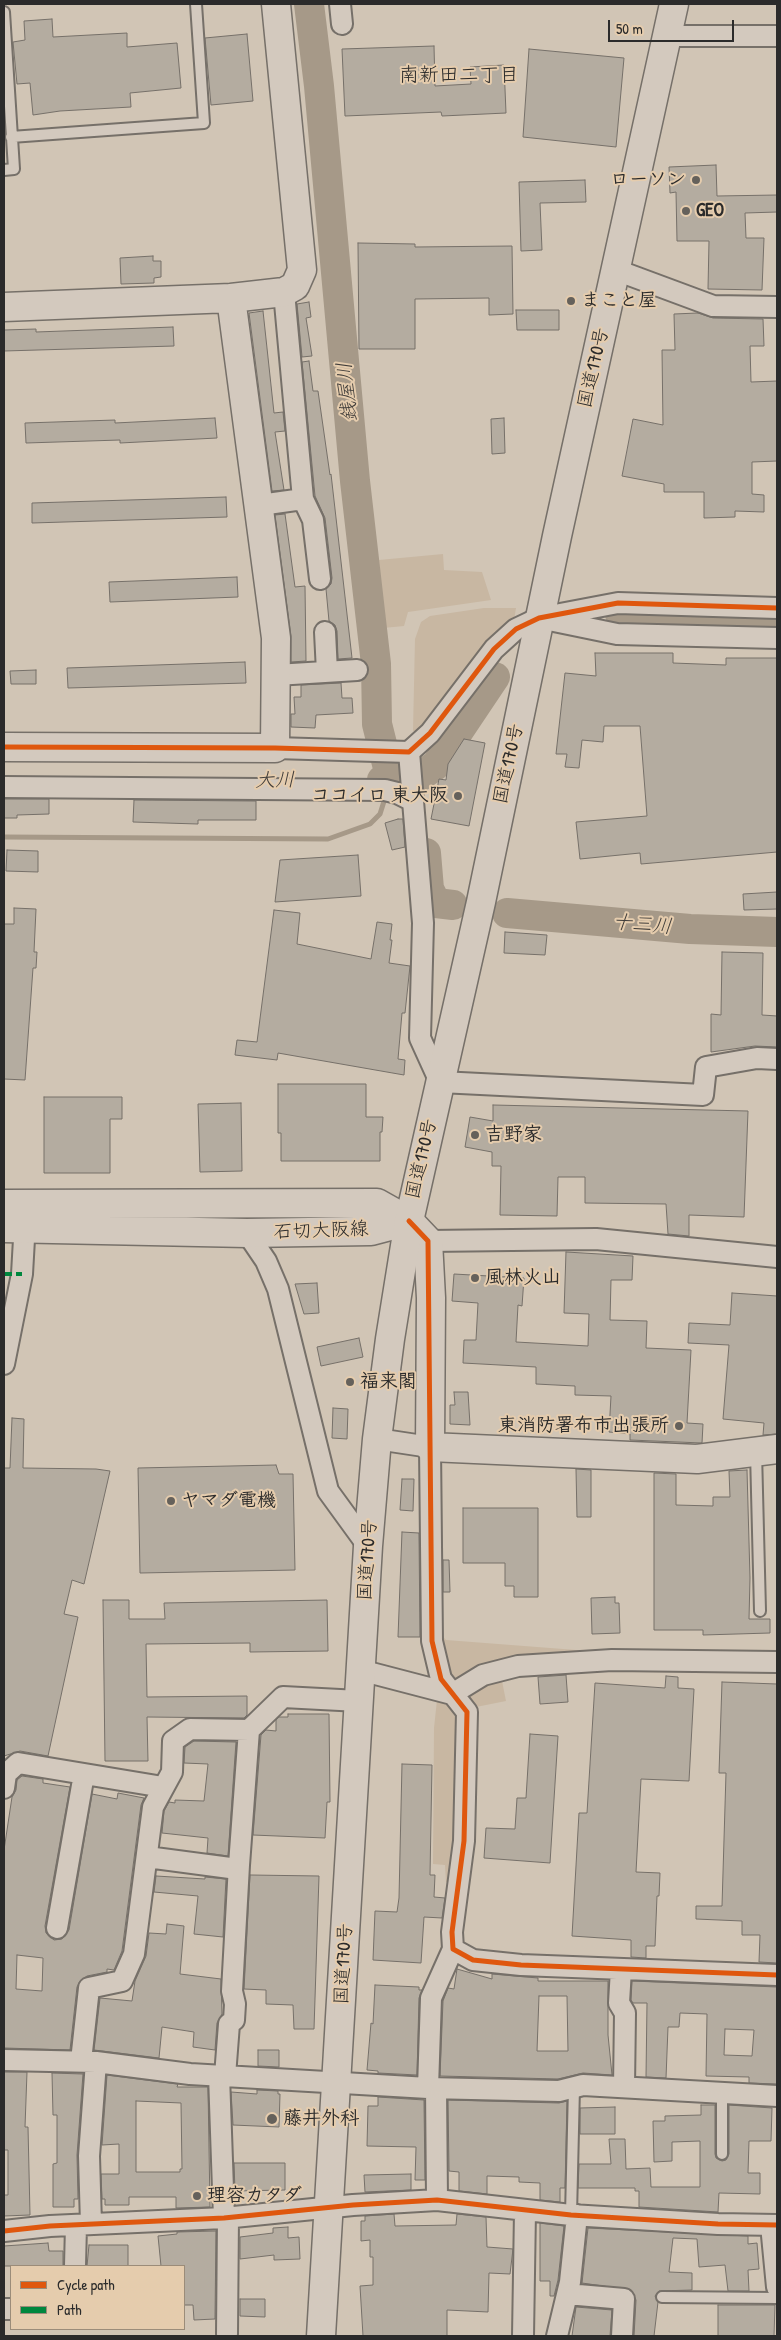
<!DOCTYPE html>
<html>
<head>
<meta charset="utf-8">
<style>
	body { margin:0 }
	#map { position:relative; width:781px; height:2340px; overflow:hidden; background:#d1c5b5; font-family:"Patrick Hand",sans-serif }
	canvas { display:block }
	.frame { position:absolute; inset:0; border:5px solid #2b2b2b; pointer-events:none }
	.legend { position:absolute; left:10px; top:2265px; width:175px; height:65px; box-sizing:border-box; background:#e5ccad; border:1px solid #9b8c79; margin:0; padding:6px 9px; list-style:none; font-size:15px; color:#2b2b2b }
	.legend li { display:flex; align-items:center; gap:10px; height:25px }
	.legend b { width:25px; border:1px solid #9b8c79 }
	.scale { position:absolute; left:608px; top:20px; width:126px; height:22px; box-sizing:border-box; border:2px solid #2b2b2b; border-top:0; padding-left:6px; font-size:15px; line-height:18px; white-space:nowrap; color:#2b2b2b; -webkit-text-stroke:4px #e5ccad; paint-order:stroke }
</style>
</head>
<body>
<div id="map">
<canvas width="781" height="2340"></canvas>
<div class="frame"></div>
<ul class="legend">
<li><b style="height:6px;background:#df570e"></b>Cycle path</li>
<li><b style="height:6px;background:#00873e"></b>Path</li>
</ul>
<div class="scale">50 m</div>
</div>
<script>
const ctx = document.querySelector('canvas').getContext('2d');
ctx.lineJoin = 'round';
function fill(path, color) { ctx.fillStyle = color; ctx.fill(path, 'evenodd'); }
const shape = rows => new Path2D(rows.map(r => 'M' + r).join(''));
function strokePath(path, color, width, dash) { ctx.strokeStyle = color; ctx.lineWidth = width; ctx.lineCap = dash ? 'butt' : 'round'; ctx.setLineDash(dash || []); ctx.stroke(path); }
function label(font, color, halo, rows, align = 'center') {
  ctx.font = font + ' "Patrick Hand","Klee One",sans-serif'; ctx.lineWidth = 4; ctx.setLineDash([]); ctx.textBaseline = 'middle'; ctx.strokeStyle = halo; ctx.fillStyle = color; for (const [text, x, y, turn = 0] of rows) {
    ctx.save(); ctx.translate(x, y); ctx.rotate((+turn || 0) * Math.PI / 180); ctx.textAlign = isNaN(turn) ? turn : align; if (halo) ctx.strokeText(text, 0, 0); ctx.fillText(text, 0, 0); ctx.restore();
  }
}
fill(shape([
	[443,554,444,570,482,572,491,600,408,612,404,626,383,628,379,560],
	[484,608,516,608,514,620,493,634,419,731,413,731,415,639,421,622,430,616],
	[439,1632,446,1640,602,1652,451,1685],
	[501,1676,506,1701,471,1708,468,1691],
	[437,1700,452,1703,461,1712,452,1882,446,1882,445,1865,433,1864,434,1728]
]), '#c8b7a2');
strokePath(shape([
	[4,837,328,839,370,824,380,814,386,795]
]), '#a69988', 5);
strokePath(shape([
	[309,4,319,86,355,481,376,664,377,724,391,780],
	[620,614,777,620],
	[382,780,418,778,436,765,495,677],
	[426,853,429,889,436,903,453,905],
	[507,913,690,929,777,932]
]), '#a69988', 30);
const building = shape([
	[52,19,53,37,127,33,127,47,177,43,181,88,130,93,131,107,60,111,33,115,30,83,17,84,13,42,25,40,24,21,52,19],
	[247,34,253,101,211,105,205,38,247,34],
	[434,46,435,86,471,84,470,67,504,65,506,113,442,116,441,112,345,116,342,49,434,46],
	[529,49,624,58,616,147,523,137,529,49],
	[716,165,717,196,777,195,777,212,745,213,746,238,764,238,762,290,708,289,709,241,677,241,676,192,670,193,669,167,716,165],
	[585,180,586,202,540,203,542,250,521,251,519,182,585,180],
	[358,243,415,244,415,247,512,246,513,314,489,315,489,298,415,299,415,349,359,349,358,243],
	[153,256,153,261,161,261,161,277,154,278,154,283,121,284,120,258,153,256],
	[309,302,311,317,306,318,312,356,302,357,297,304,309,302],
	[516,310,559,310,559,330,517,330,516,310],
	[263,311,274,413,283,412,285,431,275,432,284,490,272,491,249,313,263,311],
	[698,313,713,318,763,319,764,346,750,346,751,382,777,381,777,461,752,462,752,494,764,495,764,512,735,511,735,517,704,518,704,492,664,492,664,484,622,476,633,419,663,425,662,350,675,350,674,314,698,313],
	[173,327,174,346,4,351,4,330,36,329,36,332,173,327],
	[309,361,313,391,318,391,330,475,331,474,352,658,338,659,337,631,335,625,329,621,326,589,331,584,332,578,325,518,315,496,302,362,309,361],
	[215,418,217,438,120,443,120,440,26,443,25,423,115,420,115,423,215,418],
	[504,418,505,453,492,454,491,419,504,418],
	[226,497,227,517,32,523,32,503,226,497],
	[285,514,295,587,305,586,306,661,291,662,291,636,275,515,285,514],
	[237,577,238,597,110,602,109,582,237,577],
	[595,653,673,653,673,663,726,665,726,658,777,658,777,852,641,864,640,853,580,859,576,822,647,816,640,726,604,726,603,742,582,740,579,768,565,767,567,754,556,754,565,673,596,676,595,653],
	[245,662,246,683,68,688,67,668,245,662],
	[36,670,36,684,11,684,10,671,36,670],
	[341,683,342,698,352,698,353,713,316,715,315,728,291,727,291,714,295,714,294,697,301,697,301,685,341,683],
	[464,739,485,743,469,826,431,819,439,779,446,780,448,764,464,739],
	[4,799,49,799,49,814,17,815,17,818,4,818,4,799],
	[134,800,256,801,256,820,198,820,198,824,133,822,134,800],
	[398,819,403,819,405,847,392,850,385,823,398,819],
	[7,850,38,851,38,872,6,871,7,850],
	[358,855,361,896,275,902,280,860,358,855],
	[777,892,777,909,744,910,743,894,777,892],
	[14,908,36,909,34,952,37,952,36,968,33,968,25,1080,4,1079,4,924,14,924,14,908],
	[274,910,300,913,297,944,371,959,377,922,392,924,390,940,392,940,389,963,410,966,405,1013,402,1013,398,1059,405,1060,404,1075,278,1053,277,1060,235,1055,237,1040,257,1042,274,910],
	[505,932,547,935,545,955,504,953,505,932],
	[722,952,763,953,762,1015,777,1016,777,1047,755,1046,711,1052,711,1014,721,1015,722,952],
	[278,1084,366,1084,366,1117,383,1117,382,1132,380,1132,380,1161,281,1161,281,1133,278,1133,278,1084],
	[44,1097,122,1097,122,1119,110,1119,110,1173,44,1173,44,1097],
	[241,1103,242,1171,200,1172,198,1104,241,1103],
	[493,1105,748,1111,744,1217,689,1215,689,1236,668,1234,666,1204,585,1203,585,1177,558,1177,557,1216,500,1215,501,1166,492,1166,492,1152,465,1147,470,1117,493,1121,493,1105],
	[566,1252,633,1256,632,1280,611,1280,610,1320,647,1321,646,1348,691,1350,687,1423,703,1424,702,1443,630,1440,630,1434,609,1432,611,1396,575,1395,575,1386,536,1384,536,1367,463,1363,464,1340,476,1340,478,1303,452,1301,454,1274,524,1278,522,1306,518,1305,516,1342,588,1346,589,1314,564,1313,566,1252],
	[317,1283,319,1313,304,1314,295,1284,317,1283],
	[732,1293,777,1296,777,1434,763,1435,764,1423,723,1419,729,1345,688,1343,689,1323,730,1325,732,1293],
	[359,1338,363,1357,321,1366,317,1347,359,1338],
	[454,1392,468,1392,470,1425,450,1424,450,1405,455,1405,454,1392],
	[333,1408,348,1409,347,1439,332,1438,333,1408],
	[12,1418,24,1419,23,1468,96,1469,110,1471,84,1584,72,1580,64,1614,78,1617,48,1756,20,1751,4,1756,4,1468,10,1468,12,1418],
	[276,1465,279,1474,293,1474,295,1570,140,1573,138,1468,276,1465],
	[576,1469,591,1470,591,1517,577,1517,576,1469],
	[747,1470,750,1578,749,1619,770,1619,770,1633,703,1635,703,1630,654,1630,654,1473,676,1474,676,1505,713,1506,713,1497,730,1497,729,1471,747,1470],
	[402,1479,414,1479,413,1511,400,1510,402,1479],
	[463,1508,538,1508,538,1597,514,1597,514,1586,505,1586,505,1563,463,1563,463,1508],
	[402,1532,419,1533,420,1637,398,1637,402,1532],
	[443,1560,449,1560,450,1592,443,1592,443,1560],
	[615,1597,615,1603,619,1603,620,1633,592,1634,591,1598,615,1597],
	[103,1600,129,1600,129,1619,165,1619,164,1603,327,1600,328,1651,250,1652,250,1643,146,1644,147,1697,247,1696,247,1715,244,1718,147,1717,148,1761,105,1761,103,1600],
	[566,1675,568,1702,540,1704,538,1677,566,1675],
	[666,1676,678,1677,678,1688,694,1689,689,1781,641,1779,636,1872,660,1873,659,1896,657,1896,655,1946,646,1946,646,1958,631,1957,631,1940,572,1936,579,1813,587,1813,595,1683,665,1688,666,1676],
	[722,1682,777,1684,777,1963,759,1962,760,1935,742,1935,742,1921,696,1919,696,1906,722,1906,726,1773,719,1773,722,1682],
	[288,1714,329,1714,330,1802,327,1802,325,1838,253,1835,261,1735,266,1730,276,1731,276,1720,279,1717,288,1717,288,1714],
	[530,1734,558,1736,550,1863,484,1858,486,1828,515,1829,517,1798,526,1798,530,1734],
	[194,1741,236,1742,228,1856,207,1853,208,1838,162,1833,164,1811,169,1802,175,1803,175,1800,204,1801,208,1764,184,1763,185,1747,194,1741],
	[402,1764,432,1765,430,1875,435,1875,434,1897,445,1898,442,1918,424,1917,421,1963,373,1960,375,1911,397,1912,399,1898,402,1764],
	[22,1776,43,1779,43,1783,70,1787,45,1926,46,1933,54,1940,62,1939,69,1930,92,1794,117,1799,118,1793,144,1798,141,1805,122,1951,114,1970,107,1969,107,1972,87,1976,80,1981,77,1987,70,2050,4,2048,4,1850,12,1797,16,1790,17,1780,22,1776],
	[17,1955,43,1958,42,1991,16,1989,17,1955],
	[250,1875,319,1876,314,2029,294,2029,293,2005,266,2004,266,1990,244,1989,250,1875],
	[156,1876,205,1879,205,1877,226,1879,223,1937,194,1934,198,1896,154,1892,156,1876],
	[167,1924,184,1926,180,1974,221,1979,222,2014,217,2023,215,2050,193,2047,194,2032,162,2027,159,2058,94,2050,100,1998,132,2001,135,1981,146,1956,149,1933,166,1934,167,1924],
	[457,1969,492,1979,492,1974,538,1978,538,1981,608,1981,608,2035,612,2075,583,2073,558,2079,440,2076,443,2001,448,1988,454,1989,457,1969],
	[539,1996,567,1996,568,2051,537,2051,539,1996],
	[632,1981,777,1987,777,2084,749,2083,749,2077,706,2076,707,2014,680,2013,679,2027,668,2027,666,2078,646,2077,647,2003,633,2003,631,2000,632,1981],
	[725,2029,754,2030,752,2056,724,2055,725,2029],
	[375,1985,419,1987,419,1990,422,1990,419,1998,417,2075,378,2073,378,2071,367,2070,371,2023,373,2024,375,1985],
	[258,2050,279,2050,279,2067,258,2066,258,2050],
	[4,2072,27,2072,25,2127,28,2127,30,2215,4,2216,4,2195,8,2195,8,2150,4,2150,4,2072],
	[52,2073,83,2074,77,2155,78,2199,74,2199,74,2207,53,2207,53,2164,57,2163,57,2115,53,2115,52,2073],
	[107,2075,178,2084,177,2087,208,2087,210,2207,176,2208,176,2197,129,2197,129,2205,105,2205,105,2199,102,2199,101,2174,119,2174,119,2144,102,2145,107,2075],
	[136,2101,181,2103,182,2169,180,2169,180,2172,136,2172,136,2101],
	[257,2090,278,2091,278,2094,280,2094,279,2127,233,2125,231,2092,257,2094,257,2090],
	[378,2097,424,2100,425,2180,415,2180,416,2147,367,2146,368,2106,378,2106,378,2097],
	[448,2100,559,2103,567,2101,565,2188,560,2188,560,2202,540,2200,540,2183,519,2182,519,2177,487,2176,487,2194,459,2191,459,2172,449,2171,448,2100],
	[701,2105,715,2105,715,2154,716,2158,722,2161,726,2160,729,2154,729,2105,772,2108,771,2141,749,2141,748,2173,760,2173,760,2194,719,2193,718,2212,639,2207,639,2191,635,2191,635,2188,578,2188,579,2164,611,2164,609,2139,625,2139,626,2169,650,2168,651,2187,700,2187,700,2141,672,2142,672,2161,654,2162,653,2121,665,2121,665,2116,701,2115,701,2105],
	[615,2107,615,2134,580,2134,580,2108,615,2107],
	[234,2163,285,2163,285,2190,235,2191,234,2163],
	[411,2174,411,2190,365,2192,364,2175,411,2174],
	[394,2214,395,2226,456,2225,457,2214,486,2217,487,2247,513,2249,510,2274,489,2273,488,2312,447,2310,447,2336,363,2336,360,2286,373,2285,373,2257,370,2257,370,2240,361,2241,361,2221,365,2221,365,2216,394,2214],
	[540,2223,564,2226,558,2280,554,2296,550,2296,550,2281,540,2281,540,2223],
	[288,2227,288,2238,299,2237,300,2259,274,2260,274,2255,240,2259,240,2237,273,2233,273,2228,288,2227],
	[588,2228,748,2236,748,2244,757,2243,759,2269,748,2270,749,2291,728,2291,725,2265,699,2267,697,2239,673,2238,669,2272,692,2273,692,2290,659,2291,655,2296,658,2302,654,2336,634,2336,636,2300,631,2290,582,2283,588,2228],
	[216,2231,215,2319,194,2320,193,2305,184,2305,184,2266,161,2266,158,2236,177,2234,177,2232,216,2231],
	[48,2243,49,2251,63,2251,63,2266,4,2266,4,2246,48,2243],
	[89,2245,128,2245,128,2266,87,2266,89,2245],
	[240,2299,265,2299,265,2317,240,2316,240,2299],
	[718,2305,775,2305,774,2336,718,2336,718,2305],
	[576,2307,612,2310,610,2336,572,2336,576,2307]
]);
fill(building, '#b4aca0');
strokePath(building, '#767069', 1);
const lane = shape([
	[4,12,14,169,4,170],
	[11,137,204,123,196,4],
	[756,1452,760,1611],
	[722,2093,722,2154],
	[571,2215,574,2087],
	[662,2297,777,2298]
]);
const street = shape([
	[340,4,342,24],
	[667,36,777,36],
	[616,270,713,306,777,307],
	[303,499,313,520,320,579],
	[260,505,303,499,284,292],
	[549,620,617,634,777,638],
	[325,632,327,672],
	[276,675,357,670],
	[275,748,409,752,430,733,494,649,516,629,539,618,618,603,777,608],
	[409,752,423,923,420,1038,440,1082,703,1095,706,1067,757,1058,777,1059],
	[4,787,385,790,397,793,411,800],
	[247,1233,266,1261,278,1289,328,1491,368,1546],
	[428,1241,596,1239,777,1257],
	[4,1364,22,1274,24,1239],
	[377,1439,430,1447,432,1641,441,1679,467,1712,464,1841,452,1932,453,1949,473,1960,521,1965,777,1975],
	[360,1670,452,1694,483,1675,518,1666,612,1660,777,1662],
	[4,1788,6,1774,18,1763,163,1787],
	[147,1857,230,1868,239,1865,249,1730],
	[57,1928,84,1774],
	[621,1969,619,2003,625,2013,624,2087],
	[4,2060,96,2062,190,2074,428,2088,559,2091,583,2085,777,2096],
	[81,2061,89,1988,122,1981,134,1954,153,1807,172,1772,173,1741,190,1729,249,1730,283,1697,359,1701],
	[219,2075,224,2218],
	[225,2076,229,2024,234,2020,235,2004,232,1991,239,1865],
	[428,2088,431,1998,453,1949],
	[436,2088,437,2200],
	[91,2224,89,2156,96,2062],
	[771,2225,777,2287],
	[4,2231,50,2226,224,2218,353,2205,437,2200,571,2215,718,2224,777,2225],
	[75,2266,76,2225],
	[567,2294,624,2299,622,2336],
	[4,2309,11,2309],
	[227,2334,228,2217],
	[523,2336,525,2211],
	[557,2336,570,2282,577,2215]
]);
const secondary = shape([
	[4,307,231,298,284,292,295,286,302,270,276,4],
	[4,747,275,748,276,638,231,298],
	[4,1204,377,1203,409,1221,428,1241,431,1298,430,1447,697,1459,777,1449],
	[4,1228,247,1233,371,1231,409,1221]
]);
const highway = shape([
	[321,2336,368,1546,377,1439,390,1339,409,1221,481,902,557,536,674,4]
]);
strokePath(lane, '#767069', 14);
strokePath(street, '#767069', 24);
strokePath(secondary, '#767069', 31);
strokePath(highway, '#767069', 31);
strokePath(lane, '#d3c9be', 10);
strokePath(street, '#d3c9be', 20);
strokePath(secondary, '#d3c9be', 28);
strokePath(highway, '#d3c9be', 28);
strokePath(shape([
	[4,1274,22,1274]
]), '#00873e', 4, [8, 4]);
strokePath(shape([
	[4,747,275,748,409,752,430,733,494,649,516,629,539,618,618,603,777,608],
	[409,1221,428,1241,432,1641,441,1679,467,1712,464,1841,452,1932,453,1949,473,1960,521,1965,777,1975],
	[4,2231,50,2226,224,2218,353,2205,437,2200,571,2215,718,2224,777,2225]
]), '#df570e', 5);
for (const [x, y, r, color] of [
	[696,180,5,"#65615b"],
	[686,211,5,"#65615b"],
	[571,301,5,"#65615b"],
	[458,796,5,"#65615b"],
	[475,1135,5,"#65615b"],
	[475,1278,5,"#65615b"],
	[350,1382,5,"#65615b"],
	[679,1426,5,"#65615b"],
	[171,1501,5,"#65615b"],
	[272,2119,6,"#65615b"],
	[197,2196,5,"#65615b"]
]) { const dot = new Path2D(); dot.arc(x, y, r, 0, 2 * Math.PI); ctx.fillStyle = color; ctx.fill(dot); strokePath(dot, '#e5ccad', 2); }
label('bold 19px', '#2b2b2b', '#e5ccad', [
	["ローソン",686,180,"right"],
	["GEO",696,211],
	["まこと屋",581,301],
	["ココイロ 東大阪",448,796,"right"],
	["吉野家",485,1135],
	["風林火山",485,1278],
	["福来閣",360,1382],
	["東消防署布市出張所",669,1426,"right"],
	["ヤマダ電機",181,1501],
	["藤井外科",283,2119],
	["理容カタダ",207,2196]
], 'left');
label('19px', '#2b2b2b', '#e5ccad', [
	["国道170号",594,368,-77],
	["国道170号",509,764,-78],
	["国道170号",422,1159,-77],
	["石切大阪線",321,1231,-2],
	["国道170号",368,1560,-86],
	["国道170号",344,1964,-87]
]);
label('20px', '#2b2b2b', '#e5ccad', [
	["南新田二丁目",459,76]
]);
label('italic 20px', '#403d3a', '#e5ccad', [
	["銭屋川",348,392,-96],
	["大川",275,781,-1],
	["十三川",642,925,5]
]);
</script>
</body>
</html>
